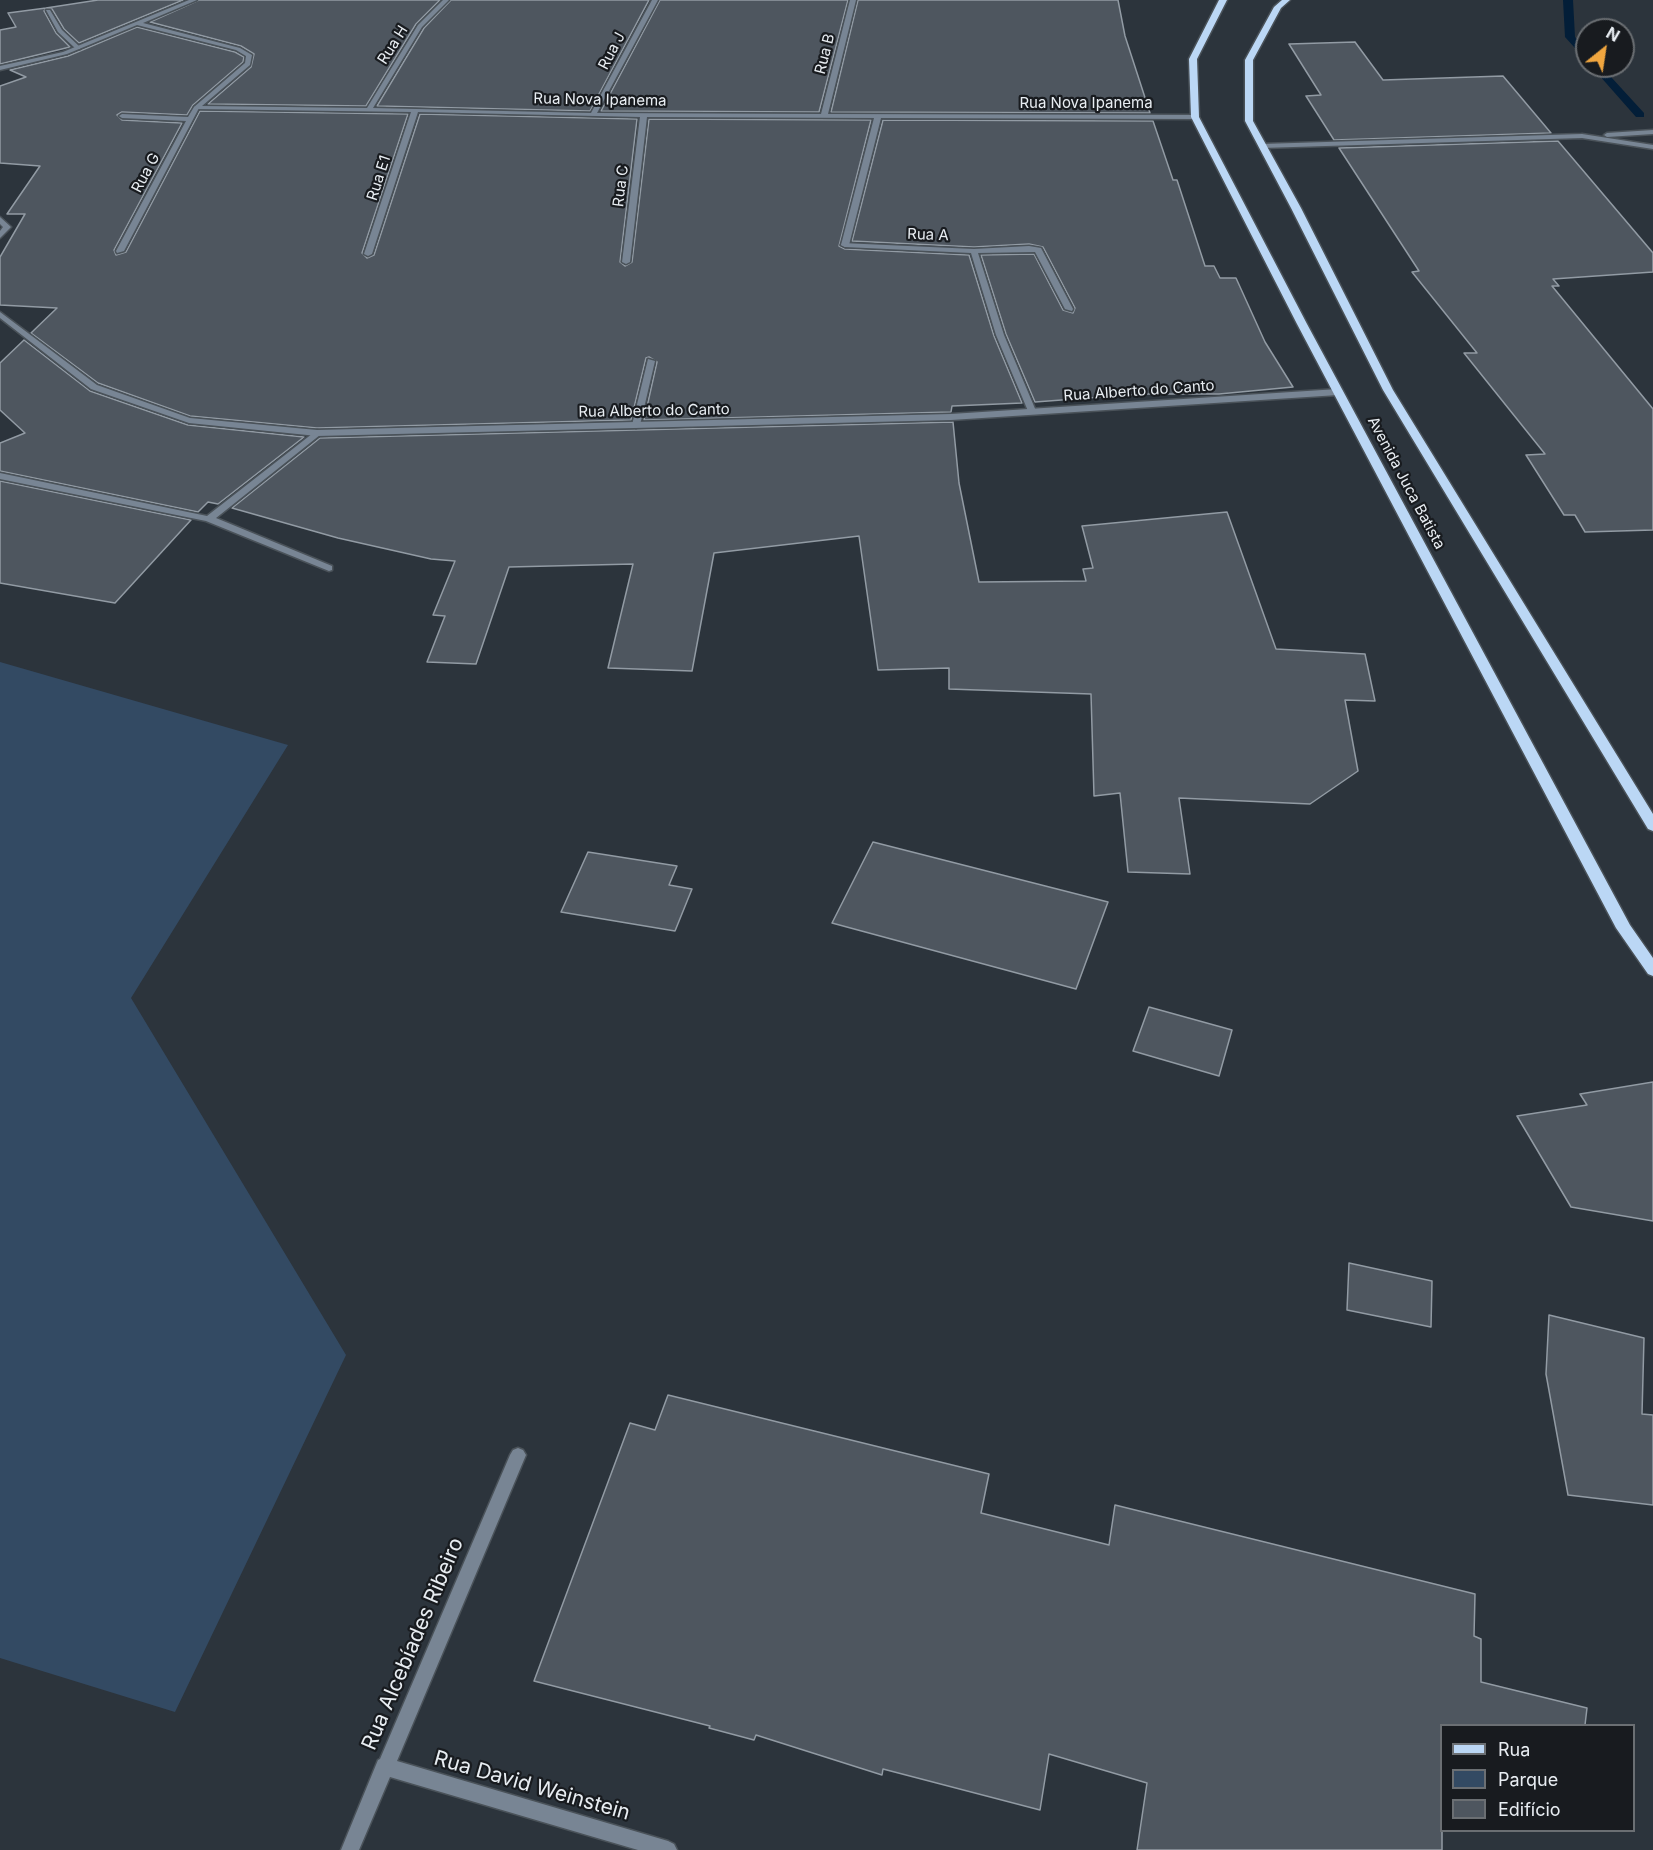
<!DOCTYPE html>
<html>
<head>
<meta charset="utf-8">
<style>
	body { margin:0 }
	#map { position:relative; width:1653px; height:1850px; overflow:hidden; background:#2c343c; font-family:Inter,sans-serif }
	canvas { display:block }
	.legend { position:absolute; left:1440px; top:1724px; width:195px; height:108px; box-sizing:border-box; background:#181b1f; border:2px solid #6b6f73; margin:0; padding:8px 10px; list-style:none; font-size:18px; color:#e8edf2 }
	.legend li { display:flex; align-items:center; gap:12px; height:30px }
	.legend b { width:30px; border:2px solid #6b6f73 }
	.north { position:absolute; left:1575px; top:18px; width:60px; height:60px; box-sizing:border-box; background:#181b1f; border:2px solid #6b6f73; border-radius:50%; rotate:30deg; font-size:16px; font-weight:700; line-height:24px; text-align:center; color:#e8edf2 }
	.north::after { content:''; display:block; margin:auto; width:21px; height:27px; background:#f0a63f; clip-path:polygon(50% 0,100% 100%,50% 72%,0 100%) }
</style>
</head>
<body>
<div id="map">
<canvas width="1653" height="1850"></canvas>
<ul class="legend">
<li><b style="height:8px;background:#bbd7f5"></b>Rua</li>
<li><b style="height:16px;background:#334a63"></b>Parque</li>
<li><b style="height:16px;background:#4e565f"></b>Edifício</li>
</ul>
<div class="north">N</div>
</div>
<script>
const ctx = document.querySelector('canvas').getContext('2d');
ctx.lineJoin = 'round';
function fill(path, color) { ctx.fillStyle = color; ctx.fill(path, 'evenodd'); }
const shape = rows => new Path2D(rows.map(r => 'M' + r).join(''));
function strokePath(path, color, width, dash) { ctx.strokeStyle = color; ctx.lineWidth = width; ctx.lineCap = dash ? 'butt' : 'round'; ctx.setLineDash(dash || []); ctx.stroke(path); }
function label(font, color, halo, rows, align = 'center') {
  ctx.font = font + ' Inter,sans-serif'; ctx.lineWidth = 4.5; ctx.setLineDash([]); ctx.textBaseline = 'middle'; ctx.strokeStyle = halo; ctx.fillStyle = color; for (const [text, x, y, turn = 0] of rows) {
    ctx.save(); ctx.translate(x, y); ctx.rotate((+turn || 0) * Math.PI / 180); ctx.textAlign = isNaN(turn) ? turn : align; if (halo) ctx.strokeText(text, 0, 0); ctx.fillText(text, 0, 0); ctx.restore();
  }
}
fill(shape([
	[0,662,288,745,131,998,346,1355,175,1712,0,1658]
]), '#334a63');
fill(shape([
	[1563,0,1573,0,1575,37,1587,50,1587,59,1584,58,1565,37,1563,0],
	[1591,66,1601,66,1644,113,1644,117,1636,117,1591,66]
]), '#031e38');
const building = shape([
	[98,0,183,0,79,43,64,29,52,9,46,8,98,0],
	[199,0,440,0,416,24,366,106,208,104,251,67,254,54,241,46,150,22,199,0],
	[451,0,649,0,590,111,377,106,424,28,451,0],
	[660,0,848,0,819,112,601,111,660,0],
	[858,0,1118,0,1125,36,1150,113,831,112,858,0],
	[46,8,44,11,56,33,70,47,0,64,0,30,16,27,8,13,46,8],
	[137,27,235,52,244,57,243,62,193,105,187,115,122,112,117,115,122,120,182,123,114,250,116,255,126,252,200,111,408,114,362,253,367,258,374,255,420,114,637,119,620,262,625,266,632,262,649,119,871,120,839,246,845,249,969,255,994,336,1022,403,952,406,951,412,644,420,657,362,649,357,646,358,631,420,317,428,190,416,98,383,31,333,57,308,0,305,0,257,25,214,7,214,40,166,0,163,0,86,26,77,10,70,68,56,137,27],
	[1355,42,1383,80,1503,76,1551,133,1334,140,1306,96,1321,95,1289,44,1355,42],
	[883,120,1153,121,1173,180,1177,180,1205,266,1214,266,1220,278,1236,278,1265,342,1293,387,1219,394,1141,394,1035,402,1006,334,981,255,1034,254,1063,310,1073,313,1075,308,1043,247,1029,244,974,247,852,241,883,120],
	[1558,141,1653,253,1653,272,1553,279,1559,286,1552,286,1653,409,1653,530,1585,532,1575,515,1564,515,1526,455,1545,454,1464,353,1477,353,1412,272,1419,271,1339,148,1558,141],
	[24,340,90,391,188,425,304,437,218,504,208,502,198,512,0,471,0,443,25,433,0,410,0,363,24,340],
	[953,422,959,483,979,582,1086,581,1083,569,1093,568,1082,526,1227,512,1276,649,1365,654,1375,701,1345,700,1358,771,1310,804,1179,798,1190,874,1128,872,1120,793,1094,796,1091,694,949,689,949,668,878,670,859,536,714,553,692,671,608,668,633,564,509,567,476,664,427,662,445,616,433,615,455,561,431,559,338,538,232,508,320,438,953,422],
	[0,481,191,520,115,603,0,583,0,481],
	[873,842,1108,902,1076,989,832,923,873,842],
	[588,852,677,866,669,885,692,889,675,931,561,912,588,852],
	[1149,1007,1232,1030,1219,1076,1133,1051,1149,1007],
	[1653,1082,1653,1221,1571,1207,1517,1116,1587,1105,1580,1094,1653,1082],
	[1349,1263,1432,1281,1431,1327,1347,1310,1349,1263],
	[1549,1315,1644,1338,1642,1414,1653,1415,1653,1505,1568,1495,1546,1374,1549,1315],
	[668,1395,989,1474,981,1513,1109,1545,1115,1505,1475,1594,1474,1636,1481,1639,1481,1682,1587,1708,1585,1725,1442,1725,1442,1850,1137,1850,1147,1783,1049,1754,1040,1810,883,1769,882,1775,756,1735,754,1740,709,1728,710,1726,534,1681,630,1423,655,1430,668,1395]
]);
fill(building, '#4e565f');
strokePath(building, '#929ba4', 1.5);
const service = shape([
	[46,10,50,10,62,30,80,47,80,49,76,49,58,32,46,10],
	[196,106,199,108,124,251,117,253,116,251,186,121,122,118,119,116,122,114,188,117,194,107,196,106],
	[0,217,11,227,0,238,0,231,3,227,0,224,0,217],
	[842,243,974,249,1029,246,1041,248,1073,309,1072,311,1065,309,1035,252,978,253,1004,335,1036,411,1035,413,1028,411,996,335,971,253,845,247,841,245,842,243],
	[648,359,655,361,640,425,636,428,632,425,648,359],
	[317,430,320,431,320,435,216,518,332,566,332,570,329,571,206,521,0,479,0,473,207,516,317,430]
]);
const minor = shape([
	[189,0,197,0,143,23,240,48,252,55,250,65,202,106,367,108,418,25,443,0,449,0,422,27,373,108,591,113,652,0,658,0,597,113,821,114,850,0,856,0,828,114,1195,115,1198,117,1195,119,881,118,849,245,845,247,841,245,874,118,647,117,630,262,626,264,622,262,640,117,418,112,372,254,368,256,364,254,411,112,194,109,194,107,245,63,246,56,236,50,137,25,67,54,0,70,0,66,63,52,189,0],
	[1653,130,1653,134,1607,137,1604,135,1607,133,1653,130],
	[1582,134,1653,145,1653,149,1582,138,1262,148,1259,146,1262,144,1582,134],
	[0,312,97,385,190,418,317,430,951,414,1338,389,1342,392,1338,395,951,420,317,436,189,423,91,389,0,318,0,312],
	[518,1448,523,1450,526,1455,397,1761,668,1841,674,1844,677,1850,638,1850,390,1777,359,1850,341,1850,378,1760,380,1759,510,1455,513,1450,518,1448]
]);
const primary = shape([
	[1219,0,1227,0,1197,59,1199,117,1307,324,1630,925,1653,958,1653,976,1648,974,1616,928,1297,324,1191,117,1189,59,1219,0],
	[1282,0,1290,0,1281,8,1253,60,1253,121,1301,208,1393,390,1653,814,1653,831,1648,829,1383,390,1291,208,1245,121,1245,60,1274,7,1282,0]
]);
strokePath(service, '#4a5259', 3);
strokePath(minor, '#4a5259', 3);
strokePath(primary, '#4a5259', 3);
fill(service, '#788594');
fill(minor, '#788594');
fill(primary, '#bbd7f5');
label('15px', '#e8edf2', '#181b1f', [
	["Rua H",393,45,-58],
	["Rua J",612,51,-62],
	["Rua B",825,54,-76],
	["Rua Nova Ipanema",600,100,1],
	["Rua Nova Ipanema",1086,103],
	["Rua G",146,173,-62],
	["Rua E1",379,178,-72],
	["Rua C",621,186,-83],
	["Rua A",928,235,2],
	["Rua Alberto do Canto",1139,391,-4],
	["Rua Alberto do Canto",654,411,-1],
	["Avenida Juca Batista",1406,483,62]
]);
label('21px', '#e8edf2', '#181b1f', [
	["Rua Alcebíades Ribeiro",413,1644,-67],
	["Rua David Weinstein",532,1786,16]
]);
</script>
</body>
</html>
